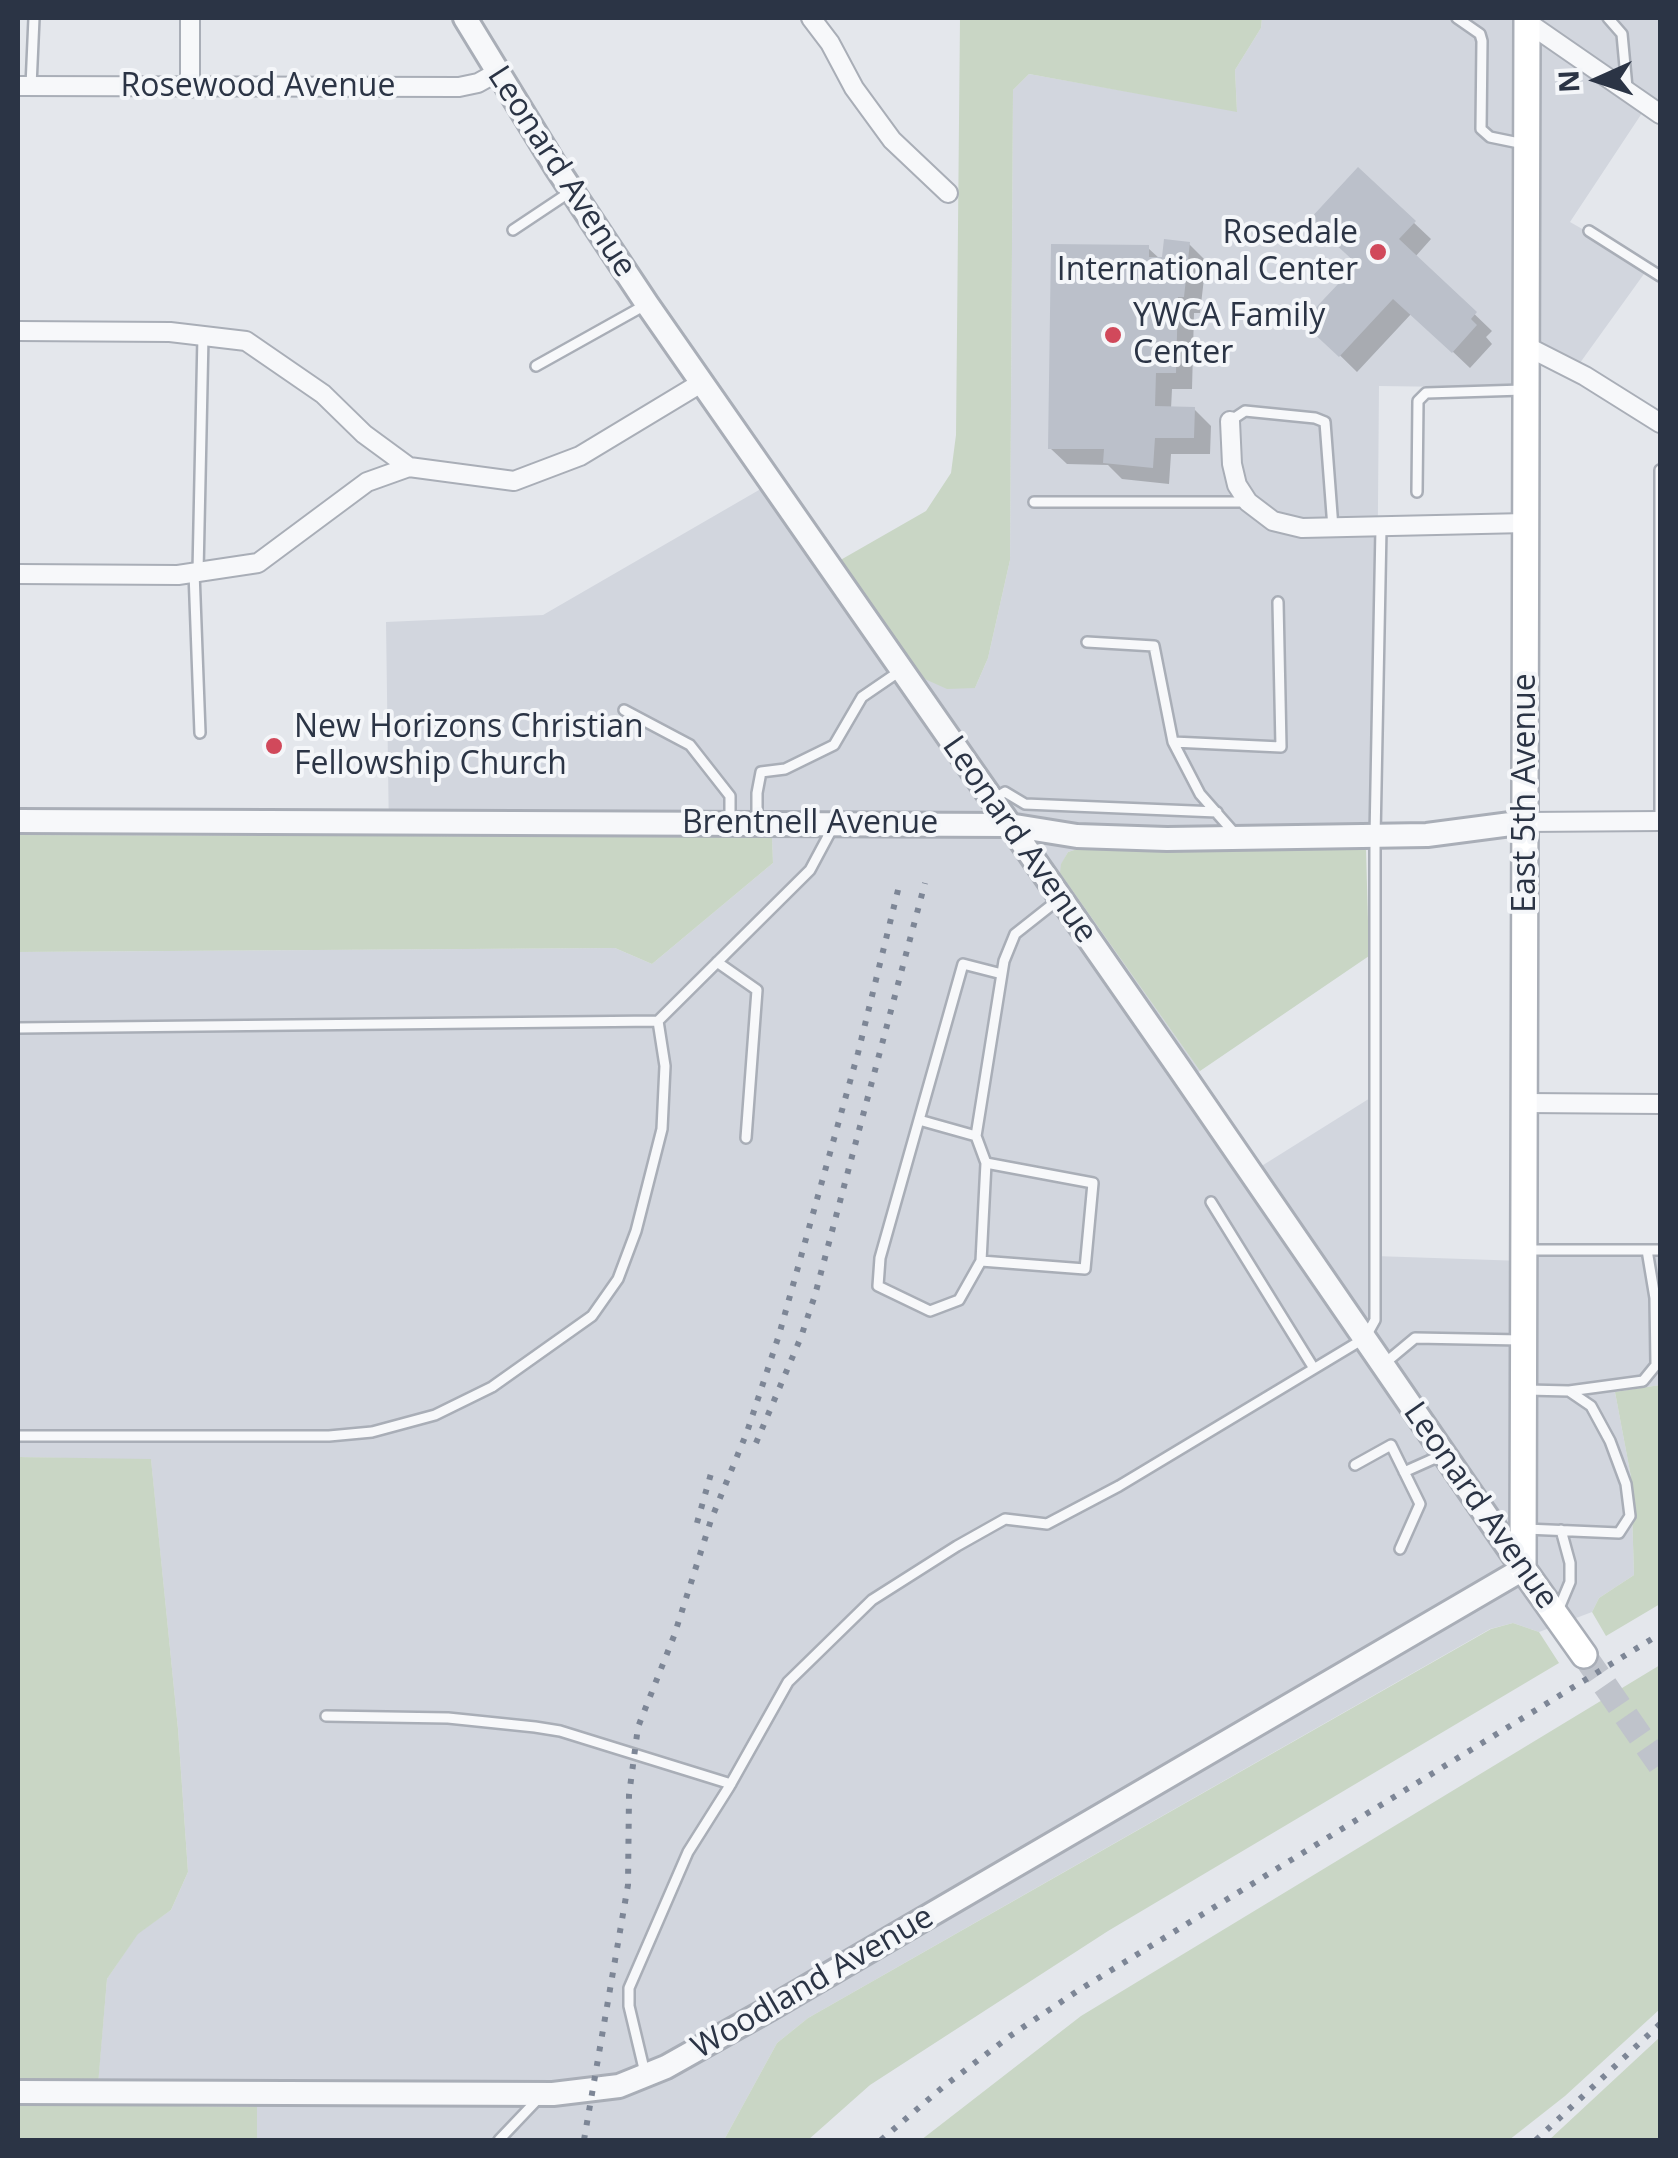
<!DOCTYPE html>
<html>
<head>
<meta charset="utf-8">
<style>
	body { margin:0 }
	#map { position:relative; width:1678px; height:2158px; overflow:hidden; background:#e4e7ec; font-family:"Open Sans",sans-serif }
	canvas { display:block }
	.frame { position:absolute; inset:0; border:20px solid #2b3445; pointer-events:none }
	.north { position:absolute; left:1548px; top:30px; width:100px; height:100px; -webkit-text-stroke:8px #f4f6f9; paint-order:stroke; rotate:267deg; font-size:28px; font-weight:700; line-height:40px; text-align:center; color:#2b3445 }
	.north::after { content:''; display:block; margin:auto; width:35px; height:45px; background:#2b3445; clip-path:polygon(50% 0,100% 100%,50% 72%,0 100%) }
</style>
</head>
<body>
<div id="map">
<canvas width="1678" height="2158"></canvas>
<div class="frame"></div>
<div class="north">N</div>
</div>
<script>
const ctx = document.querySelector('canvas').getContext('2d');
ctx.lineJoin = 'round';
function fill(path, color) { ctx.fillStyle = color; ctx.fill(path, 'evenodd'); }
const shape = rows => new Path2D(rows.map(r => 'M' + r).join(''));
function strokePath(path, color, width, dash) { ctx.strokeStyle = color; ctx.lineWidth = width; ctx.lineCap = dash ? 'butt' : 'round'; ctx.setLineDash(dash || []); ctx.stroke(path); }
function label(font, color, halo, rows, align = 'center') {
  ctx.font = font + ' "Open Sans",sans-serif'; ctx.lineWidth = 8; ctx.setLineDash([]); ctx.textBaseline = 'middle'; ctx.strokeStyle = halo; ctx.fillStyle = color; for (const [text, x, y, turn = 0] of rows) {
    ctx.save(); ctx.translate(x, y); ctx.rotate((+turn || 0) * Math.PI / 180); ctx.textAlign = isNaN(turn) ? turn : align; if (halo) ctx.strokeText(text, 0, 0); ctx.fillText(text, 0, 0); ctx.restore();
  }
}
fill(shape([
	[1262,18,1660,18,1660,116,1646,107,1570,222,1649,267,1572,374,1523,351,1523,388,1379,386,1375,850,1084,847,1068,852,1061,865,1061,874,1200,1071,1188,1080,1252,1172,1375,1095,1375,1256,1523,1261,1544,1248,1660,1249,1660,1385,1615,1392,1631,1477,1634,1575,1599,1598,1592,1612,1539,1632,1513,1623,1490,1629,808,2018,777,2043,724,2140,257,2140,256,2107,96,2104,107,1979,138,1933,171,1910,188,1872,178,1729,151,1460,18,1457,18,952,615,948,652,964,773,863,772,838,389,836,386,622,543,615,778,479,918,676,975,688,988,658,1010,560,1013,90,1029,74,1237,111,1235,70,1261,28]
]), '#d2d6de');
fill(shape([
	[960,18,1262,18,1261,28,1235,70,1237,112,1029,74,1013,90,1010,560,988,658,975,688,947,689,918,676,837,562,926,511,951,473,956,435],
	[18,835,772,837,773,863,652,964,615,948,18,952],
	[1084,847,1366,850,1369,956,1200,1071,1060,873,1061,864,1068,852],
	[1660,1385,1660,1604,1606,1636,1592,1612,1599,1598,1634,1575,1631,1477,1615,1392],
	[18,1457,151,1459,178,1729,188,1872,171,1910,138,1934,107,1979,98,2085,18,2083],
	[1513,1623,1539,1632,1559,1663,1108,1931,870,2085,808,2140,724,2140,777,2043,808,2018,1491,1629],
	[1660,1665,1660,2009,1565,2096,1509,2140,921,2140,1081,2016],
	[1660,2037,1660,2140,1549,2140],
	[18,2104,257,2107,257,2140,18,2140]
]), '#c9d6c5');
fill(shape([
	[1358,170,1431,239,1415,257,1492,331,1486,337,1492,344,1470,368,1412,313,1357,372,1313,329,1359,265],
	[1189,244,1206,261,1200,313,1194,313,1192,389,1172,389,1171,409,1194,409,1211,426,1210,454,1171,454,1169,484,1122,479,1108,465,1067,464,1050,448,1148,248,1160,259]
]), '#0003');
fill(shape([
	[1358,167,1416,221,1399,239,1477,312,1471,319,1477,325,1452,353,1393,299,1339,357,1309,329,1313,325,1306,318,1357,264,1309,220],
	[1164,239,1190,242,1184,297,1178,297,1176,373,1156,373,1155,406,1195,407,1194,438,1155,438,1153,468,1103,463,1104,449,1048,449,1051,244,1149,245,1149,257,1162,257]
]), '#bbc0ca');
strokePath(shape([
	[1584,1655,1660,1765]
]), '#bfc3cb', 25, [25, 12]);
const service = shape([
	[1457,18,1480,34,1482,41,1481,129,1490,137,1524,144],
	[1608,18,1622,34,1627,88],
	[31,86,34,18],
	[513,230,570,192],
	[1589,231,1660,276],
	[536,366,647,304],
	[1230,421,1245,411,1315,418,1325,422,1333,528],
	[1417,492,1418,401,1426,393,1523,390],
	[1034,502,1246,502],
	[194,572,200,733],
	[198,572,203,336],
	[1087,642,1154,646,1173,742,1200,794,1237,836],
	[624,710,690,745,730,796,730,821],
	[1173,742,1281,747,1278,602],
	[995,798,1005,792,1025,804,1217,812],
	[1660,821,1660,470],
	[757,824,757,793,761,772,785,769,834,745,862,697,900,671],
	[717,962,757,990,746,1138],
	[18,1028,658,1021,810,870,833,827],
	[919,1120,976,1136],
	[986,1163,1093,1183,1085,1269,981,1261,986,1163,976,1136,1004,961,1015,934,1058,900],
	[1211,1202,1313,1367],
	[1528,1250,1660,1250],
	[981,1261,959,1300,930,1311,878,1286,880,1258,963,964,1002,974],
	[1385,1363,1415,1338,1521,1340],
	[1569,1391,1643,1381,1656,1365,1655,1298,1647,1250],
	[18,1436,329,1436,372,1432,435,1415,492,1387,592,1316,618,1279,636,1231,662,1129,665,1066,658,1021],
	[1355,1465,1391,1445,1420,1504,1400,1549],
	[1404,1472,1442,1455],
	[1526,1529,1619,1533,1630,1516,1626,1484,1610,1441,1591,1406,1569,1391,1527,1390],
	[1557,1613,1570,1582,1570,1563,1561,1530],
	[326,1716,448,1718,535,1727,560,1731,731,1784],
	[645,2073,629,2006,629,1988,688,1852,729,1787,788,1682,872,1600,957,1546,1005,1519,1047,1524,1119,1486,1365,1338,1375,1320,1375,837,1381,528],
	[499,2140,538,2099]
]);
const minor = shape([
	[811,18,830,43,854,88,892,140,948,193],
	[1527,22,1660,114],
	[18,86,459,87,478,83,496,73],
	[190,88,190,18],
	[18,331,170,332,246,341,323,394,364,434,409,467,514,481,580,456,701,383],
	[1526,346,1585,376,1660,423],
	[1230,421,1232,464,1237,485,1248,502,1273,521,1302,528,1526,523],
	[18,574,178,575,258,563,367,482,409,467],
	[1526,822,1660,821],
	[1526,1103,1660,1104]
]);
const tertiary = shape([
	[18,821,1009,825,1077,836,1167,839,1427,835,1526,822],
	[18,2092,553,2094,619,2086,666,2067,771,2008,1523,1569,1179,1068,647,304,556,167,465,18]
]);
const secondary = shape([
	[1527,18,1523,1569,1584,1655]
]);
strokePath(service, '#a9aeb7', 14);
strokePath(minor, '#a9aeb7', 22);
strokePath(tertiary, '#a9aeb7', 28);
strokePath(secondary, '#a9aeb7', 30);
strokePath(service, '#f7f8fa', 9);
strokePath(minor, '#f7f8fa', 18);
strokePath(tertiary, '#f7f8fa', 22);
strokePath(secondary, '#fff', 25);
strokePath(shape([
	[756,1443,801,1337,815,1295,925,883],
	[697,1523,712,1470],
	[584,2140,628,1885,629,1795,638,1727,674,1636,711,1520,747,1432,779,1335,858,1053,899,886],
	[881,2140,943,2087,1010,2036,1079,1990,1660,1634],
	[1536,2140,1660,2024]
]), '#7d8696', 6, [5, 10]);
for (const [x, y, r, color] of [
	[1378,252,10,"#d1495b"],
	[1113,335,10,"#d1495b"],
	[274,746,10,"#d1495b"]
]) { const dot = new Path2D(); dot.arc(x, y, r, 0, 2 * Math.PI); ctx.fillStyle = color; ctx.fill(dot); strokePath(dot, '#f4f6f9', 4); }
label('32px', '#2b3445', '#f4f6f9', [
	["Rosewood Avenue",258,87],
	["Leonard Avenue",561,172,57],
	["East 5th Avenue",1526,793,-90],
	["Brentnell Avenue",810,824],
	["Leonard Avenue",1019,840,55],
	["Leonard Avenue",1480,1506,55],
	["Woodland Avenue",813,1983,-30]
]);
label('32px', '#2b3445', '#f4f6f9', [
	["Rosedale",1358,234,"right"],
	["International Center",1358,271,"right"],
	["YWCA Family",1133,317],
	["Center",1133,354],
	["New Horizons Christian",294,728],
	["Fellowship Church",294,765]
], 'left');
</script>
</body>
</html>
